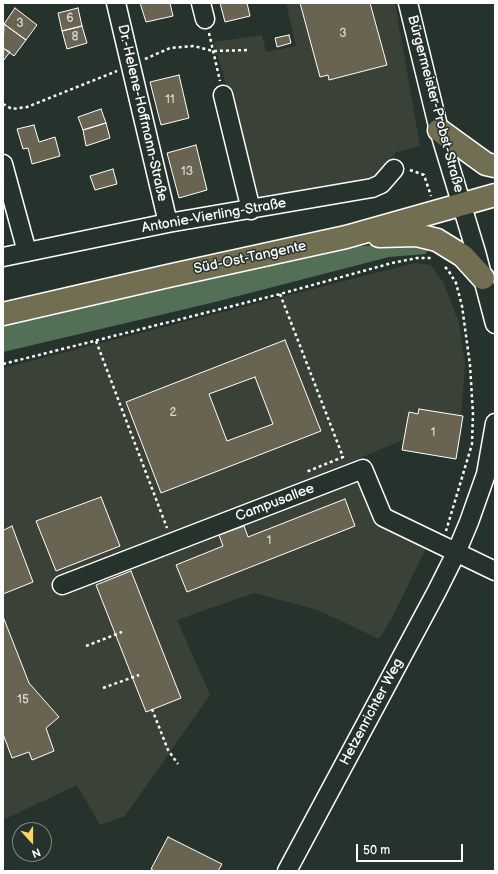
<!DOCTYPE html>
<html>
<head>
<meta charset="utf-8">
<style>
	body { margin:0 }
	#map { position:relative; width:498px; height:874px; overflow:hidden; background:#26332d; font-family:"Balsamiq Sans",sans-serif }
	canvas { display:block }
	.frame { position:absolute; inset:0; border:4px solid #fff; pointer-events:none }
	.north { position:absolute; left:12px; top:822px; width:40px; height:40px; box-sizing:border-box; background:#26332d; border:1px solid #7d8581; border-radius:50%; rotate:159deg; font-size:11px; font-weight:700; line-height:16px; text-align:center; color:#fff }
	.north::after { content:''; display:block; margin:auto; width:14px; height:18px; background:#ffd166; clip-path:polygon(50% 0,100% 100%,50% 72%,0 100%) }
	.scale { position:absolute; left:356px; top:844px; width:107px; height:18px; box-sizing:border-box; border:2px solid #fff; border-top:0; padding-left:5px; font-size:12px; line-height:14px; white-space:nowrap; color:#fff; -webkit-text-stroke:3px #26332d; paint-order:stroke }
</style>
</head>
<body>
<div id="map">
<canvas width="498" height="874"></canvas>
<div class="frame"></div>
<div class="north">N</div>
<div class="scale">50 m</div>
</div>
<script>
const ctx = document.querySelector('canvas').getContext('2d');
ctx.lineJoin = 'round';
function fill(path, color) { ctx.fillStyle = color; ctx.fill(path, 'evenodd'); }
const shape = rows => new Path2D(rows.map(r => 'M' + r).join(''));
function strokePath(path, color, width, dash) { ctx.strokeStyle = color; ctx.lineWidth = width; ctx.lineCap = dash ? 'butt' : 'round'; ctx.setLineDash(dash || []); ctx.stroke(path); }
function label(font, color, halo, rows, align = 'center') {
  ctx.font = font + ' "Balsamiq Sans",sans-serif'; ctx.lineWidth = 3; ctx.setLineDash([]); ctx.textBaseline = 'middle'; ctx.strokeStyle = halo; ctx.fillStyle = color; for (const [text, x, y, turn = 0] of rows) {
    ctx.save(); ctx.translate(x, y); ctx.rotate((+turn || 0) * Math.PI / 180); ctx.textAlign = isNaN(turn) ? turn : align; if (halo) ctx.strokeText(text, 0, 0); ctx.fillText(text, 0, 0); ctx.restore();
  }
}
fill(shape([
	[286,3,395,3,420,146,396,152,374,180,259,202,214,42,262,35,266,52,296,46],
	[415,263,431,265,443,282,459,323,465,365,461,416,150,545,356,478,374,521,428,544,392,618,379,639,318,610,254,593,177,620,210,695,125,816,100,825,77,785,3,820,3,368]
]), '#3a4238');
fill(shape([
	[430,240,426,254,389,257,211,303,3,352,3,325,352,247]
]), '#537057');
const building = shape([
	[140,3,170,3,173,16,146,22,140,3],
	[220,3,247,3,250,16,225,22,220,3],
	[300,3,370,3,387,65,329,80,328,75,320,77,300,3],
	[15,8,37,25,26,40,4,24,15,8],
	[78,8,82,26,62,31,58,13,78,8],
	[4,24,26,40,14,56,3,48,4,24],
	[82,26,87,43,67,49,62,31,82,26],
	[289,35,291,43,277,47,275,38,289,35],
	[3,48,10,52,3,61,3,48],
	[179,75,189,118,161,125,150,82,179,75],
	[101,109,106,123,83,130,78,117,101,109],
	[106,123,110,138,86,146,83,130,106,123],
	[34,125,39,142,55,137,60,156,32,164,28,148,23,149,17,129,34,125],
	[196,145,207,190,179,198,167,153,196,145],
	[113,169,117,184,95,190,90,176,113,169],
	[285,340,321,431,161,493,126,402,285,340],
	[255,377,273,424,227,441,209,394,255,377],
	[419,409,463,416,456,459,402,450,409,412,418,414,419,409],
	[101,497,120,546,56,571,36,521,101,497],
	[345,499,355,526,187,592,176,565,223,546,219,535,244,526,248,537,345,499],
	[12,526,33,582,3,594,3,528,4,530,12,526],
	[131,571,181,698,146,712,96,585,131,571],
	[4,619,29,683,59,717,46,728,54,751,32,760,29,752,12,758,3,734,3,620,4,619],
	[168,837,222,864,218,871,155,871,151,869,168,837]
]);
fill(building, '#696452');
strokePath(building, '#fff', 1);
const minor = shape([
	[116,3,168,223],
	[201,3,205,19],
	[408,3,439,130,476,252,495,324],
	[223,95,251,210],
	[3,164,27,252],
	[3,257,168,223,372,188,381,184,394,169],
	[62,585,363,469,383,517,495,571],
	[287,871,437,591,456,553,469,522,486,474,495,423]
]);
const major = shape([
	[439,130,486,164,495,166],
	[379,236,417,235,437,240,463,256,483,278],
	[3,314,168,276,346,237,495,195]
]);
strokePath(minor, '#fff', 21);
strokePath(major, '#fff', 25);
strokePath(shape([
	[209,33,220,81],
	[145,59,170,48,194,46,213,51,249,50],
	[3,104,12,109,27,107,117,71],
	[410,170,424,175,431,196],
	[445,267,448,270,456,283,462,306,470,365,473,414,472,444,446,531],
	[280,294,343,457,306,472],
	[96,341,167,528],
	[3,364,280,294,392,263,417,258,431,258],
	[86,646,122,632],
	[103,688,139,675],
	[152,709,168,750,178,764]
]), '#fff', 2.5, [3, 3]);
strokePath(minor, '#26332d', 18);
strokePath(major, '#726e52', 22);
label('12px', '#dad8d4', null, [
	["6",70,19],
	["3",20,24],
	["3",343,34],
	["8",75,37],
	["11",170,100],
	["13",187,172],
	["2",173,413],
	["1",433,433],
	["1",269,541],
	["15",23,700]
]);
label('14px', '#fff', '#26332d', [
	["Bürgermeister-Probst-Straße",435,104,75],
	["Dr.-Helene-Hoffmann-Straße",142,113,77],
	["Antonie-Vierling-Straße",214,216,-10],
	["Süd-Ost-Tangente",250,258,-12],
	["Campusallee",275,503,-21],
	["Hetzenrichter Weg",372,712,-62]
]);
</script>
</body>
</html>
